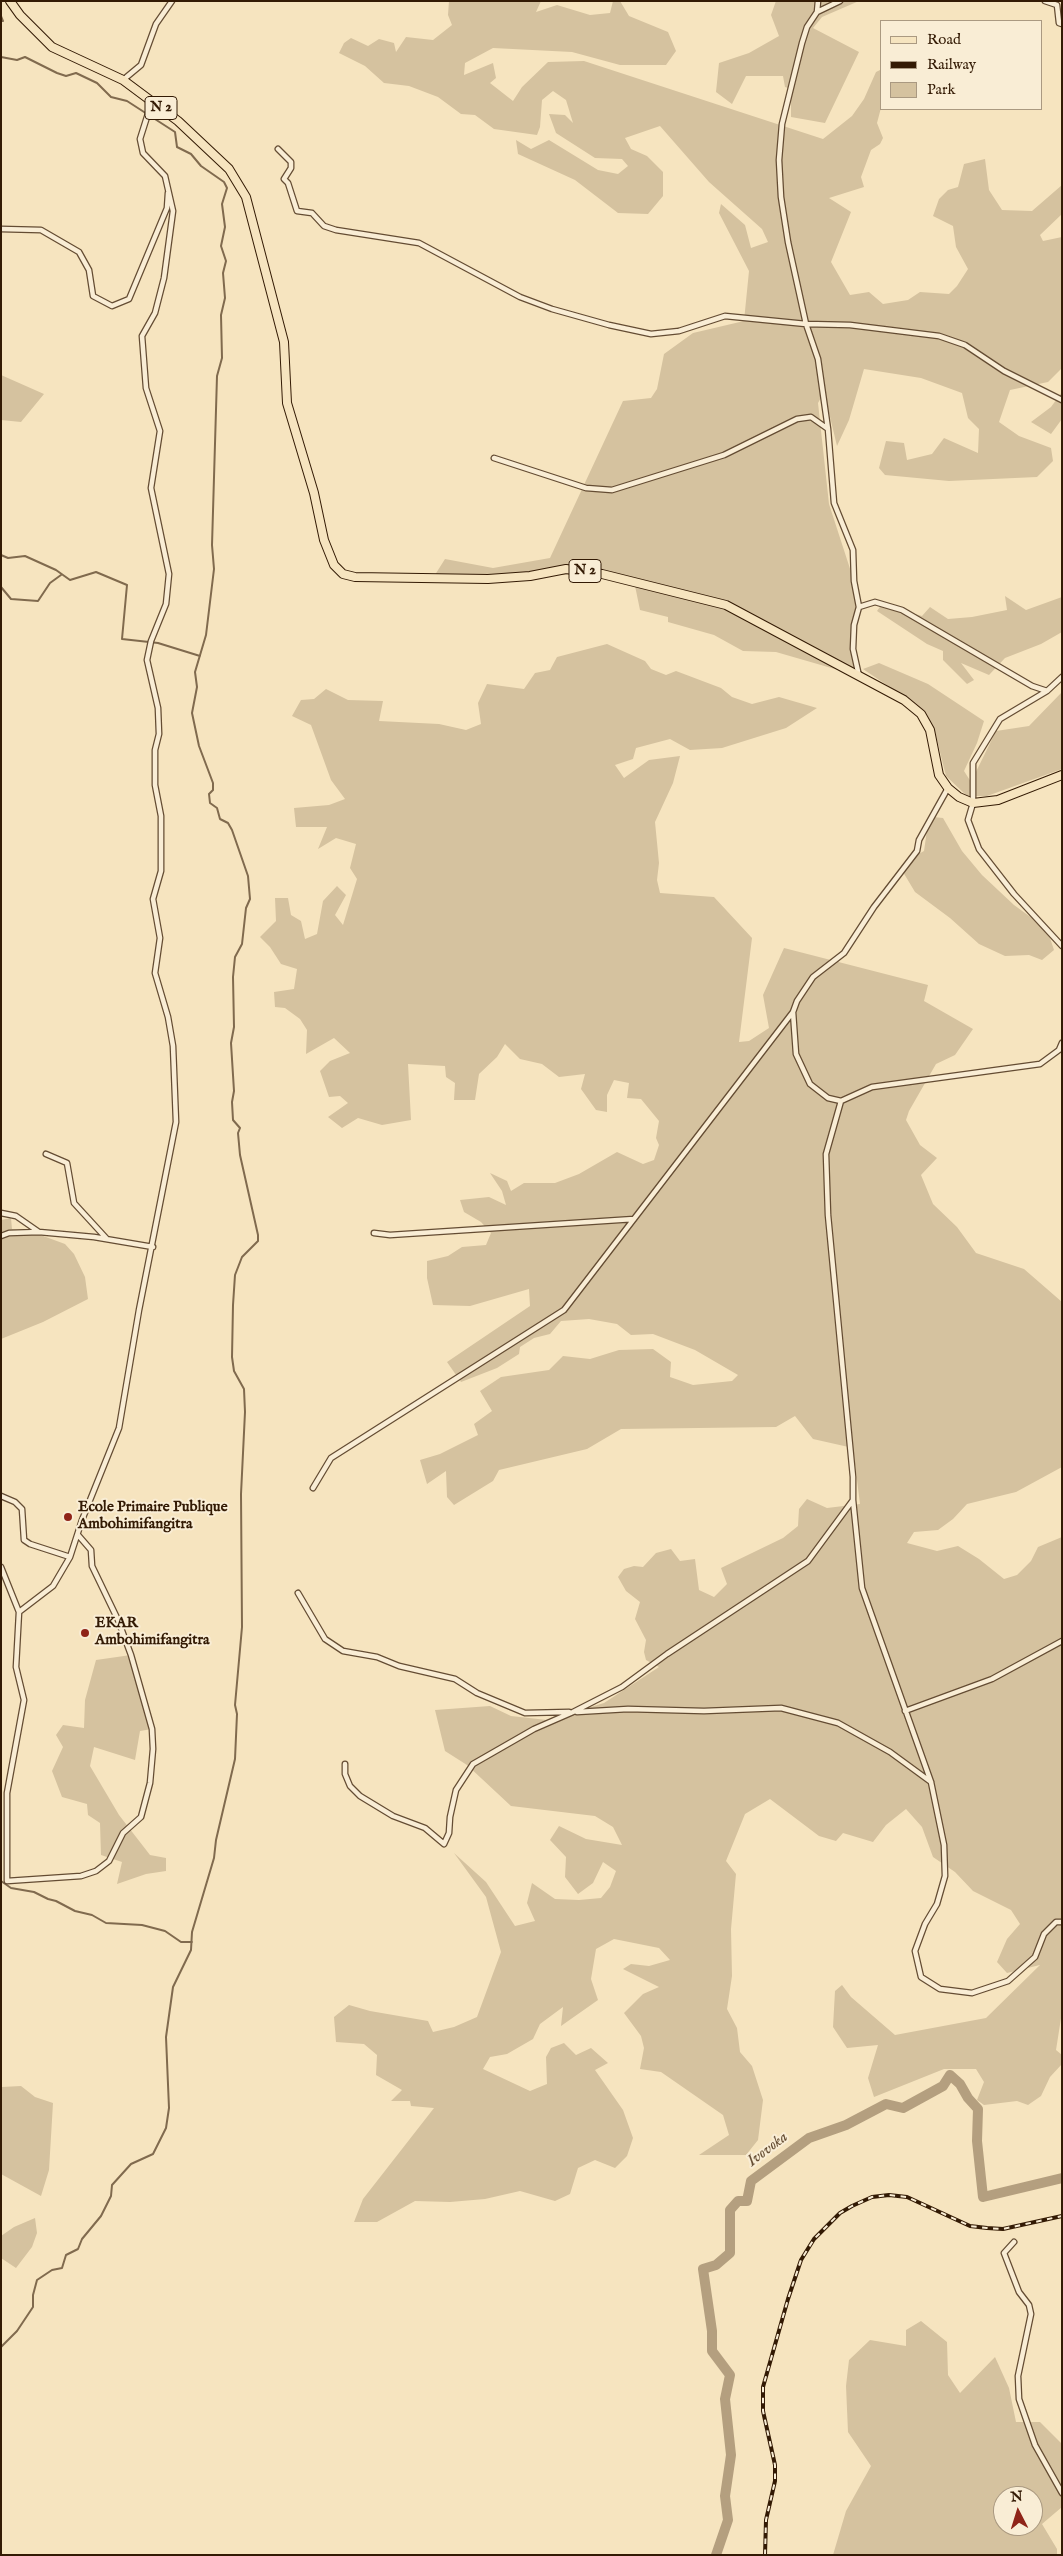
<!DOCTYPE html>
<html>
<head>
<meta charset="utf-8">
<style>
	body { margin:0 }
	#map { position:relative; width:1063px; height:2556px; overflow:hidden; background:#f6e4bf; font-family:"IM FELL English",serif }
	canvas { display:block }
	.frame { position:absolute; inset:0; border:2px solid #331a04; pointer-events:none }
	.legend { position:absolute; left:880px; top:20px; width:162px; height:90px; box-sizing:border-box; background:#f9edd5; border:1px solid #aa9981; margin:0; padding:6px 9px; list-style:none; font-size:15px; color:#331a04 }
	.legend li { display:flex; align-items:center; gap:10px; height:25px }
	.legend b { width:25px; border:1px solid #aa9981 }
	.north { position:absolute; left:993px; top:2486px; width:50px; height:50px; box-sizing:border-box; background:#f9edd5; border:1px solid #aa9981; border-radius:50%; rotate:355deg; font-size:14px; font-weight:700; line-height:20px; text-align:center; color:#331a04 }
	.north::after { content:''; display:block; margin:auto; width:18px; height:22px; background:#8f2418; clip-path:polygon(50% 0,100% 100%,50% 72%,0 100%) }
</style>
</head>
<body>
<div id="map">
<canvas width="1063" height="2556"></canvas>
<div class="frame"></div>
<ul class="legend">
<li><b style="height:6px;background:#f6e4bf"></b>Road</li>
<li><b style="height:6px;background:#331a04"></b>Railway</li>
<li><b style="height:14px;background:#d5c29f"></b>Park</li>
</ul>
<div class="north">N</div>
</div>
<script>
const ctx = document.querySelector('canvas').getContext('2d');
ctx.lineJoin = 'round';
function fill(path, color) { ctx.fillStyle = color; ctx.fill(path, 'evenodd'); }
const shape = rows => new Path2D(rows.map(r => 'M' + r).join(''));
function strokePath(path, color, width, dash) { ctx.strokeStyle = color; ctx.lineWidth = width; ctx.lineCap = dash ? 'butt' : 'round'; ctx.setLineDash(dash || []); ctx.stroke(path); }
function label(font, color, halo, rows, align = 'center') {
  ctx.font = font + ' "IM FELL English",serif'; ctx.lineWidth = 4; ctx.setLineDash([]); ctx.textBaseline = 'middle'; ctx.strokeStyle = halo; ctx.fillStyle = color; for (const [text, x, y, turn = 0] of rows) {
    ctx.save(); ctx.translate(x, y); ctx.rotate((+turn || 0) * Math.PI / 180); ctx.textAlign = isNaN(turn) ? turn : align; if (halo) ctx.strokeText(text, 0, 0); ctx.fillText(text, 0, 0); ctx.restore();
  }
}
fill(shape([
	[449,1,541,1,536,12,557,5,590,15,610,13,613,1,620,1,629,16,668,32,676,51,666,65,620,65,572,52,493,48,465,63,464,75,493,63,496,78,490,83,513,101,522,87,548,62,584,61,823,139,852,116,864,99,876,72,882,69,882,104,877,123,883,138,880,144,871,150,861,177,864,187,829,198,851,212,831,262,850,295,869,292,883,304,908,300,920,292,949,294,957,286,968,269,956,247,953,226,933,216,939,199,948,190,958,187,964,164,985,159,989,190,1002,210,1032,211,1062,185,1062,214,1040,235,1043,241,1062,237,1062,368,1048,382,1010,390,999,422,1019,436,1051,448,1053,461,1037,477,949,481,885,475,879,468,886,441,904,443,907,460,932,454,944,438,978,453,979,429,968,418,962,393,921,378,864,369,849,420,837,446,824,392,818,403,829,504,854,581,859,607,853,649,859,676,776,652,743,651,714,635,668,622,668,617,640,610,634,581,602,574,433,578,445,559,493,568,550,558,623,401,651,398,657,389,664,354,693,333,744,321,749,271,719,213,721,204,745,225,751,248,768,242,762,229,709,182,660,126,625,138,631,149,647,156,663,172,663,196,648,214,618,213,575,180,518,154,516,140,531,149,549,140,598,170,618,174,628,166,622,159,595,158,556,133,549,114,565,115,573,123,566,100,553,91,542,100,540,127,537,135,494,129,475,115,461,114,438,97,409,86,384,83,365,66,339,53,344,43,351,38,368,46,379,39,394,43,396,52,406,37,433,40,452,25,448,15],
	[776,1,859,1,822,17,813,28,859,52,825,123,791,117,791,89,785,87,783,76,746,76,732,104,716,92,719,63,749,53,779,36,771,15],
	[1,375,44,394,21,422,1,420],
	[1062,392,1062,419,1051,434,1031,422,1051,407],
	[1005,596,1026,610,1062,597,1062,632,1041,644,1005,658,989,675,961,663,974,680,967,684,943,660,943,651,927,644,877,611,882,604,922,616,930,607,948,619,972,617,1007,610],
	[607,644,645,661,651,669,666,675,676,671,721,688,732,697,752,704,779,697,817,708,786,728,722,748,690,750,670,739,636,748,633,759,615,765,624,778,649,760,680,756,673,783,655,822,659,863,657,880,660,893,714,897,752,938,739,1042,749,1041,769,1028,763,995,784,948,928,985,924,1001,973,1029,955,1055,936,1064,909,1111,906,1120,920,1145,937,1158,921,1175,933,1204,957,1227,976,1253,1024,1269,1062,1302,1062,1467,1016,1492,967,1504,953,1519,938,1530,914,1532,907,1543,937,1551,958,1546,979,1559,1004,1579,1017,1575,1031,1561,1038,1547,1062,1537,1062,2012,1056,2050,1062,2055,1062,2064,1050,2077,1041,2096,1028,2105,1017,2101,984,2105,977,2100,984,2082,976,2069,944,2069,874,2097,868,2078,878,2045,847,2048,833,2027,835,1991,842,1985,851,1997,895,2035,986,2018,1040,1965,1007,1973,997,1962,1007,1939,1020,1924,1011,1910,973,1891,955,1872,933,1857,922,1827,906,1809,886,1825,873,1842,843,1833,836,1841,819,1836,770,1799,745,1814,726,1861,736,1874,731,1929,732,1976,727,2009,737,2028,740,2052,752,2066,763,2100,758,2140,746,2155,699,2155,729,2135,723,2115,661,2072,640,2069,644,2048,641,2036,624,2013,643,1994,659,1987,623,1969,631,1964,649,1966,670,1960,659,1948,614,1939,596,1949,591,1979,598,2000,561,2026,563,2007,540,2024,533,2039,507,2054,490,2057,483,2069,530,2091,547,2084,546,2057,551,2048,564,2043,576,2055,591,2048,608,2063,595,2070,623,2110,633,2138,627,2156,615,2168,595,2160,578,2168,570,2194,555,2201,520,2191,485,2199,450,2202,415,2201,377,2222,354,2222,363,2199,434,2108,411,2106,410,2101,391,2101,402,2090,376,2075,377,2055,364,2044,336,2042,334,2017,349,2005,370,2011,428,2021,433,2032,454,2027,477,2017,501,1952,486,1897,454,1853,486,1882,515,1926,535,1921,527,1903,532,1883,555,1899,579,1900,601,1898,610,1887,616,1871,603,1862,593,1883,578,1894,565,1877,566,1857,550,1840,559,1826,586,1839,622,1845,613,1827,595,1816,511,1806,467,1765,445,1751,435,1710,490,1706,511,1716,547,1720,604,1703,659,1667,646,1660,644,1652,646,1640,635,1619,640,1602,626,1591,618,1577,624,1569,634,1566,643,1567,656,1553,671,1549,680,1561,695,1559,699,1590,714,1597,727,1584,721,1568,783,1538,798,1526,799,1509,807,1499,827,1508,860,1504,853,1448,813,1439,795,1416,776,1427,621,1429,587,1449,499,1470,493,1481,454,1505,447,1497,446,1471,427,1484,420,1460,440,1454,478,1435,474,1424,492,1411,480,1391,501,1377,549,1370,563,1356,590,1359,619,1350,653,1349,671,1362,670,1377,693,1385,732,1381,738,1375,695,1350,653,1334,631,1335,617,1324,589,1319,561,1321,550,1334,534,1338,520,1347,519,1354,497,1368,461,1382,447,1362,530,1306,529,1289,470,1306,433,1305,427,1278,427,1261,448,1256,462,1247,486,1245,491,1233,481,1222,464,1212,460,1200,489,1197,506,1205,502,1191,490,1173,507,1181,511,1191,524,1183,555,1183,579,1174,617,1152,643,1164,654,1160,659,1145,656,1138,659,1121,641,1099,627,1098,629,1083,614,1080,607,1095,607,1112,596,1110,581,1089,585,1074,559,1077,542,1064,520,1059,505,1044,497,1057,479,1074,475,1100,454,1100,455,1083,446,1077,445,1066,408,1064,411,1120,382,1125,358,1118,342,1128,328,1117,348,1103,340,1096,329,1097,320,1071,330,1061,350,1053,334,1038,306,1054,307,1030,300,1019,285,1008,275,1007,274,992,294,989,297,969,281,964,270,947,260,937,276,921,275,898,288,898,291,915,301,921,305,939,317,934,323,901,337,886,346,895,335,915,343,925,357,879,350,868,356,844,336,838,318,849,327,827,296,827,294,808,329,805,345,799,331,780,311,725,292,716,301,700,314,699,326,689,348,700,383,701,379,721,439,724,466,730,481,724,478,703,487,684,524,689,535,673,550,670,557,657],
	[879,663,928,684,984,721,977,743,964,771,971,782,996,731,1029,726,1062,692,1062,769,987,796,967,796,946,776,934,728,922,709,863,669],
	[933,817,943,818,962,851,982,875,1014,905,1047,929,1054,950,1042,960,1029,955,1005,956,979,944,950,918,915,892,903,872,915,856,924,851,927,830],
	[11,1218,12,1229,35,1233,65,1244,74,1254,85,1277,88,1299,43,1322,1,1339,1,1220],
	[131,1655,152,1729,140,1731,135,1760,94,1747,90,1766,119,1815,150,1855,166,1858,166,1871,146,1874,117,1884,122,1862,101,1855,100,1823,88,1815,87,1804,62,1797,52,1771,63,1747,56,1735,63,1725,84,1728,85,1700,96,1660],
	[21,2086,35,2097,53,2103,49,2170,41,2196,1,2174,2,2087],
	[35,2218,37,2233,32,2247,16,2268,1,2258,1,2236,14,2227],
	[921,2321,947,2342,948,2375,960,2393,995,2357,1009,2388,1016,2422,1040,2422,1062,2444,1062,2507,1042,2524,1057,2549,1057,2555,833,2555,846,2511,871,2466,848,2432,846,2386,849,2360,870,2340,906,2346,906,2330],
	[1003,2496,1033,2496,1033,2526,1003,2526]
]), '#d5c29f');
strokePath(shape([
	[1,16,3,21,1,21],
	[1,57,17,60,25,57,57,73,66,76,76,73,97,83,111,97,127,101,175,132,177,147,191,154,201,166,224,182,227,188,222,204,225,227,221,246,226,261,223,273,225,298,221,315,222,358,217,376,212,545,214,569,206,635,195,672,197,687,192,713,199,746,213,783,213,790,209,794,210,803,217,808,220,819,228,823,232,830,248,876,250,899,246,908,242,944,235,957,233,977,234,1027,231,1043,234,1091,232,1102,233,1120,240,1128,238,1133,240,1155,258,1235,258,1241,242,1257,235,1275,233,1305,232,1357,234,1371,244,1389,245,1412,241,1494,242,1627,235,1705,237,1714,235,1759,216,1840,214,1858,192,1932,191,1950,173,1987,166,2037,169,2108,166,2128,153,2154,131,2164,112,2185,111,2196,101,2216,82,2239,78,2249,66,2255,62,2268,52,2270,37,2280,33,2295,33,2307,17,2331,1,2347],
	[1,555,8,558,25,556,56,570,70,580,96,572,127,585,122,639,158,643,200,656],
	[1,587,11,599,38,601,50,583,61,575],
	[1,1881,11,1888,34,1892,48,1899,56,1901,75,1911,92,1915,106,1923,142,1925,165,1931,181,1942,192,1942]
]), '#806a4e', 2);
strokePath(shape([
	[716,2555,728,2520,725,2496,731,2455,725,2399,730,2375,712,2351,712,2331,703,2269,716,2265,730,2253,730,2210,738,2201,747,2201,751,2181,809,2138,846,2125,886,2104,903,2108,943,2086,950,2075,960,2084,968,2098,978,2109,977,2141,983,2197,1062,2178]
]), '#b49f7f', 10);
const street = shape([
	[818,1,817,12,807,27,802,43,782,124,779,160,781,197,788,242,806,324,818,359,828,429],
	[1045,1,1057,5,1059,23,1062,24],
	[817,12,840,1],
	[123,80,141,65,156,24,172,1],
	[278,149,291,162,291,168,284,179,288,183,297,211,312,213,324,226,336,230,419,243,520,297,552,309,609,325,651,334,679,331,725,316,806,324,850,325,939,336,965,345,1004,371,1062,400],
	[1,229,41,230,79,252,89,270,93,296,112,306,129,299,167,208,168,193],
	[494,458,586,488,612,490,724,455,797,419,811,417,828,429,834,503,853,550,854,581,859,607],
	[859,676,853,649,854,625,859,607,875,602,902,610,1032,686,1047,691],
	[1062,677,1047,691,1000,719,973,763,973,803,968,820,979,849,1014,894,1062,946],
	[793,1012,796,1054,810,1084,828,1098,841,1101],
	[46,1154,67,1163,74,1203,107,1239],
	[1,1213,16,1216,39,1232],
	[374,1233,390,1235,634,1219],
	[1,1236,9,1233,39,1232,94,1237,153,1247],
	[313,1488,331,1458,564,1310,793,1012,797,1001,813,977,844,953,874,907,917,851,919,840,948,788],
	[1,1496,15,1502,22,1509,24,1540,30,1544,70,1557],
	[853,1500,862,1588,931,1782,944,1845,945,1876,937,1904,925,1924,915,1951,921,1977,940,1989,972,1993,1008,1981,1035,1957,1044,1934,1056,1922,1062,1922],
	[1,1567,19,1612,53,1586,70,1557,82,1520,119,1428,139,1310,176,1122,173,1046,168,1017,155,973,160,938,153,899,161,871,161,816,155,785,155,750,159,734,158,708,147,660,151,641,166,604,169,574,151,488,160,431,146,388,142,336,155,313,164,278,173,211,165,176,143,153,140,139,152,101],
	[298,1593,325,1639,343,1651,377,1657,399,1666,455,1679,477,1693,525,1713,569,1712],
	[19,1612,16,1667,24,1700,7,1793,7,1881,81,1876,96,1871,109,1861,123,1833,141,1817,150,1783,153,1749,152,1729,131,1655,118,1620,92,1566,91,1550,78,1535],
	[905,1711,992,1679,1062,1641],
	[577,1712,628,1709,704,1711,781,1708,838,1723,890,1752,931,1782],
	[345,1764,345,1774,350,1786,360,1796,393,1816,425,1828,444,1844,449,1833,450,1817,456,1790,473,1764,534,1729,573,1712,622,1687,667,1654,808,1561,853,1500,853,1477,828,1215,826,1154,841,1101,872,1087,1040,1064,1059,1050,1062,1043],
	[1014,2242,1004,2253,1019,2292,1029,2305,1031,2314,1018,2376,1019,2399,1035,2445,1062,2493]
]);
const primary = shape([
	[10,1,20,15,52,47,123,80,178,121,229,169,246,197,284,342,287,403,314,493,324,540,334,565,343,574,355,577,488,579,530,576,566,569,602,574,726,605,904,700,921,714,930,730,939,775,948,788,959,797,973,803,998,800,1062,775]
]);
strokePath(street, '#644c33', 7);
strokePath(primary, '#331a04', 10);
strokePath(street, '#f9edd5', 4.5);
strokePath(primary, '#f6e4bf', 8);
const rail = shape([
	[765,2555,766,2520,775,2481,775,2465,763,2411,763,2387,788,2299,801,2260,814,2239,840,2213,852,2206,872,2197,889,2195,907,2197,970,2226,987,2228,1003,2229,1062,2216]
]);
strokePath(rail, '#331a04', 4);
strokePath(rail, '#f9edd5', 2, [5.5]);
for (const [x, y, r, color] of [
	[68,1517,5,"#8f2418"],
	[85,1633,5,"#8f2418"]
]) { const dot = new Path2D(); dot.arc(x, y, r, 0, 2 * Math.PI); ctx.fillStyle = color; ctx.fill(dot); strokePath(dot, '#f9edd5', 2); }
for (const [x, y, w] of [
	[161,108,32],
	[585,571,32]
]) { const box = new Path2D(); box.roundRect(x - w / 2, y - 11.5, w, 23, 4); ctx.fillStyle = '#f9edd5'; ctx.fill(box); strokePath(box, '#331a04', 1); }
label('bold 14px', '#331a04', null, [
	["N 2",161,108],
	["N 2",585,571]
]);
label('bold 15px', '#331a04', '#f9edd5', [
	["Ecole Primaire Publique",78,1508],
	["Ambohimifangitra",78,1525],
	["EKAR",95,1624],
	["Ambohimifangitra",95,1641]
], 'left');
label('italic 16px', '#674f35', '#f9edd5', [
	["Ivovoka",768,2150,-37]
]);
</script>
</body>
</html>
